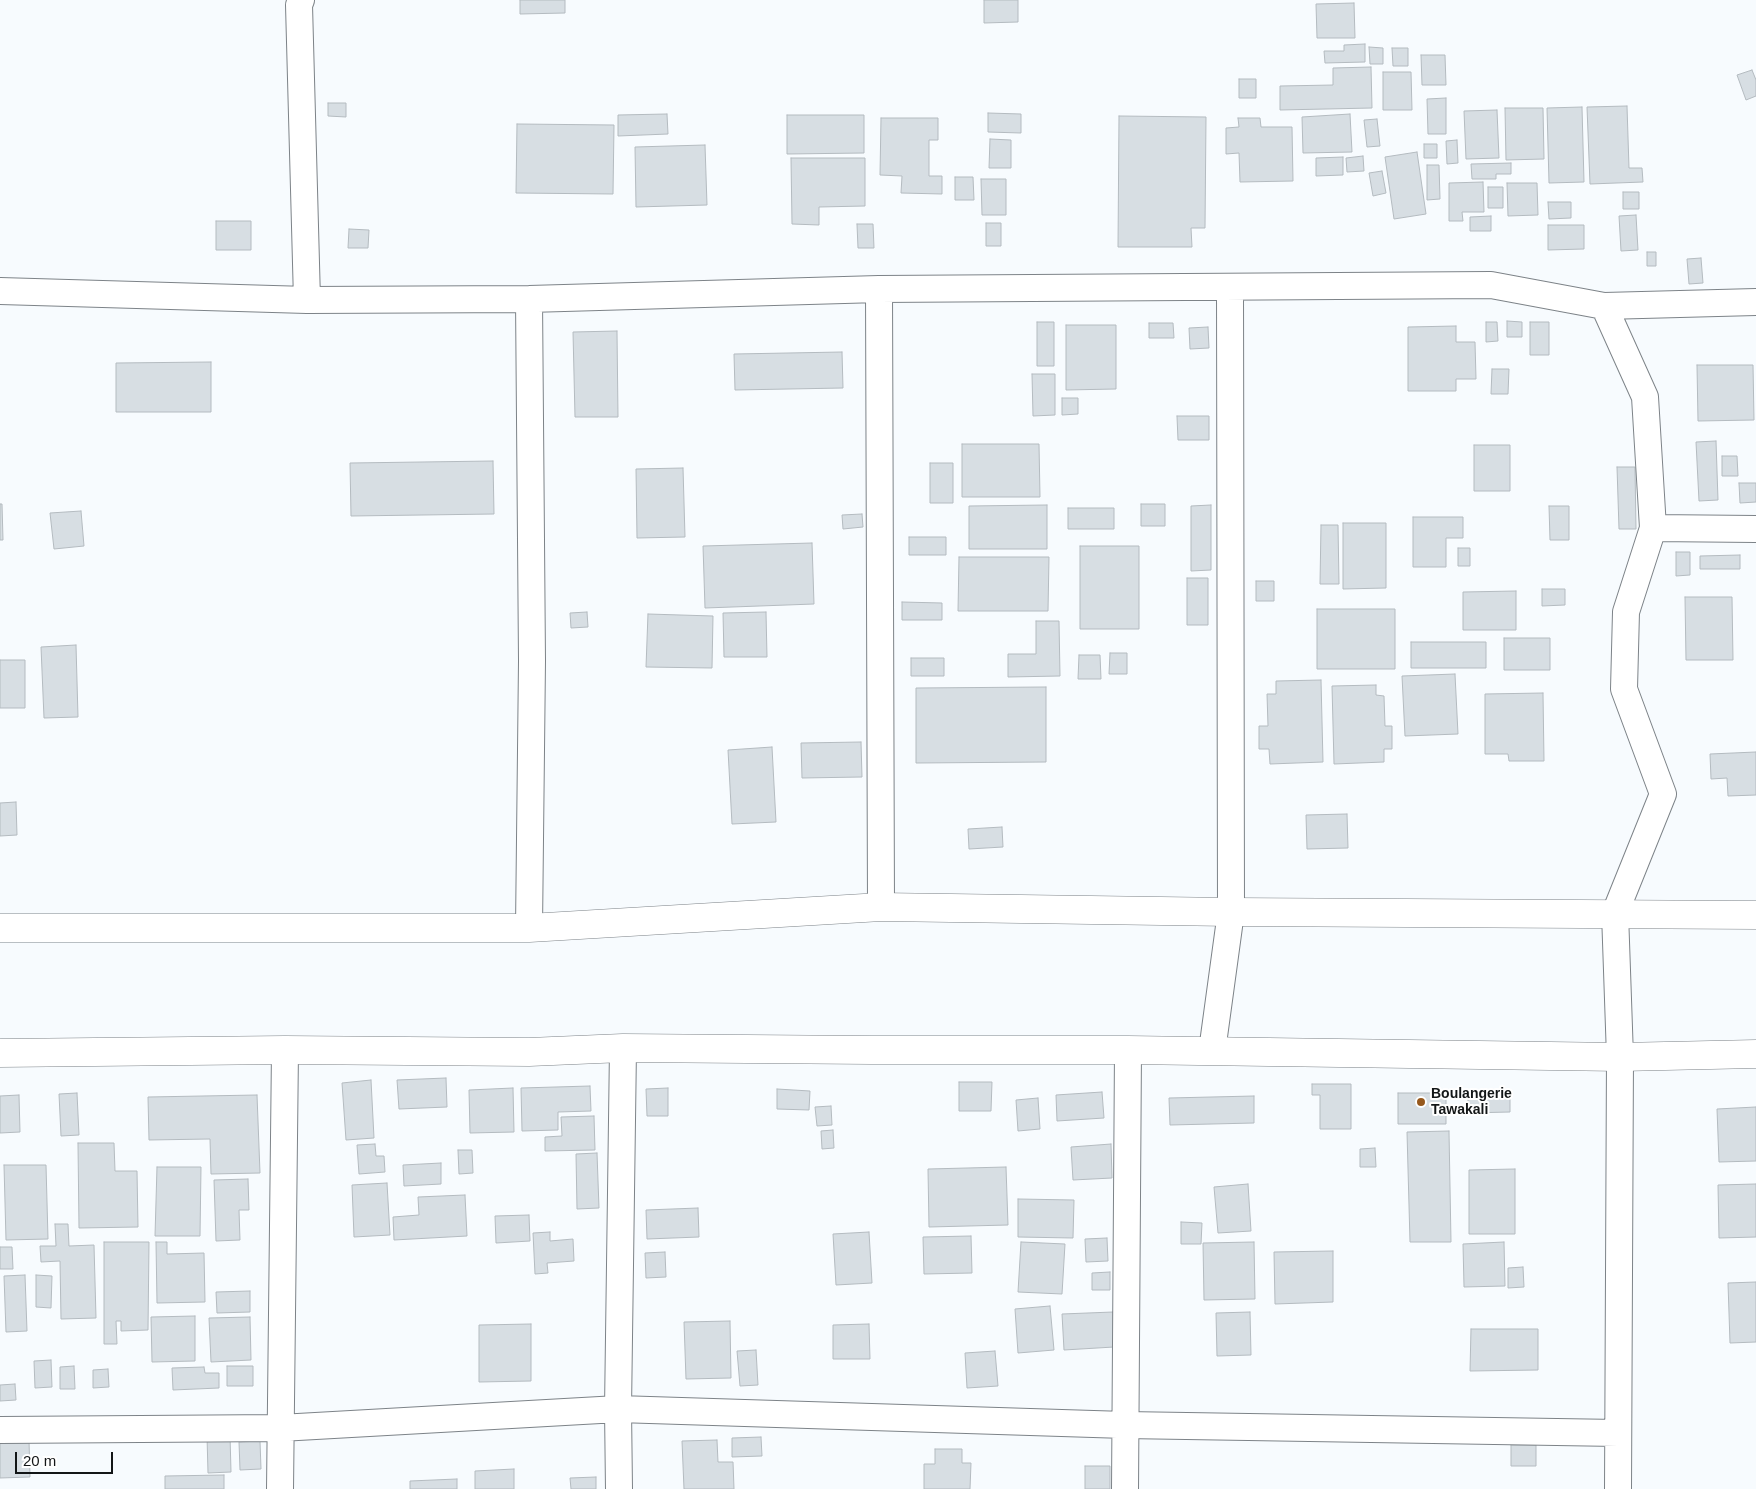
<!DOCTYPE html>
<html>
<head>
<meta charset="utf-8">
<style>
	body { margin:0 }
	#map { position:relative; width:1756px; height:1489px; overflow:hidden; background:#f7fbfe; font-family:Helvetica,sans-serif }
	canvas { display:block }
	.scale { position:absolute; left:15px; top:1452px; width:98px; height:22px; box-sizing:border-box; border:2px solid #131617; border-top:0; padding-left:6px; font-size:15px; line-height:18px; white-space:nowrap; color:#131617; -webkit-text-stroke:4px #fff; paint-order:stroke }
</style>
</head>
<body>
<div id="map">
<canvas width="1756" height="1489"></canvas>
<div class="scale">20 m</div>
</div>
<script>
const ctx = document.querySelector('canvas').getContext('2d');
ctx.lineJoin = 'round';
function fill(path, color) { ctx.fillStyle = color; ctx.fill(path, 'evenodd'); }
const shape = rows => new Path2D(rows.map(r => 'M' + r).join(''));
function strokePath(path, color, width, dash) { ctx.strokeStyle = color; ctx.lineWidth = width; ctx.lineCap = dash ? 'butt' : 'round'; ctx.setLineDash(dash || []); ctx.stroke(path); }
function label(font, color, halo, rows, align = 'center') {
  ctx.font = font + ' Helvetica,sans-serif'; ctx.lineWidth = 4; ctx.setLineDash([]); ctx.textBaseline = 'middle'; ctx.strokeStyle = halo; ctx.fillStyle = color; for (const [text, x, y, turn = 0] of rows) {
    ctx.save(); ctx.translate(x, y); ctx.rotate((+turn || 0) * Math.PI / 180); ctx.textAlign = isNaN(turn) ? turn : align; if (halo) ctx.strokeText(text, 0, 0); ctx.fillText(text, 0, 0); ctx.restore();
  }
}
const building = shape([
	[520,0,565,0,565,13,520,14,520,0],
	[984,0,1018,0,1018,22,984,23,984,0],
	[1354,3,1355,38,1317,38,1316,4,1354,3],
	[1365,44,1365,62,1325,63,1324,51,1344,51,1344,45,1365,44],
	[1369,47,1383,48,1383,64,1370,64,1369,47],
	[1392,48,1408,48,1408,66,1393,66,1392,48],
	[1421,55,1445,55,1446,85,1422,85,1421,55],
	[1371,67,1372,108,1280,110,1280,86,1333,85,1333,68,1371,67],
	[1752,70,1756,80,1756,96,1746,100,1737,75,1752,70],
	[1383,72,1411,72,1412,110,1383,110,1383,72],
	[1239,79,1256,79,1256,98,1239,98,1239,79],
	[1446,98,1446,134,1428,134,1427,99,1446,98],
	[328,103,346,103,346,117,328,116,328,103],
	[1627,106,1629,168,1642,168,1643,182,1590,184,1587,107,1627,106],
	[1582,107,1584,182,1549,183,1547,108,1582,107],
	[1505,108,1543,108,1544,159,1506,160,1505,108],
	[1497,110,1499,158,1466,159,1464,111,1497,110],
	[988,113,1021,114,1021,133,988,132,988,113],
	[667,114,668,134,618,136,618,115,667,114],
	[1350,114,1352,152,1303,153,1302,117,1350,114],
	[787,115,864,115,864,153,787,154,787,115],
	[1119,116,1206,117,1205,228,1191,228,1192,247,1118,247,1119,116],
	[881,118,938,118,938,140,929,140,929,176,942,176,942,194,901,193,902,176,880,175,881,118],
	[1238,118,1260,118,1261,127,1292,127,1293,181,1240,182,1239,153,1226,154,1226,128,1239,127,1238,118],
	[1377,119,1380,146,1367,147,1364,120,1377,119],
	[517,124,614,125,613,194,516,193,517,124],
	[990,139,1011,140,1011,168,989,168,990,139],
	[1457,140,1458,163,1447,164,1446,141,1457,140],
	[1424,144,1437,144,1437,158,1424,158,1424,144],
	[705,145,707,205,636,207,635,147,705,145],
	[1417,152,1426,214,1394,219,1385,157,1417,152],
	[1363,156,1364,171,1347,172,1346,158,1363,156],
	[1343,157,1343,175,1316,176,1316,158,1343,157],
	[791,158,865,158,865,206,819,207,819,225,792,224,791,158],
	[1511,163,1511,174,1496,174,1496,179,1472,179,1471,164,1511,163],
	[1427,165,1439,165,1440,199,1427,200,1427,165],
	[1382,171,1386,193,1373,196,1369,173,1382,171],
	[955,177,973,177,974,200,955,200,955,177],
	[981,179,1006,179,1006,215,982,215,981,179],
	[1483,182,1484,212,1462,212,1463,221,1449,221,1449,183,1483,182],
	[1507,183,1537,183,1538,215,1508,216,1507,183],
	[1488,187,1503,187,1503,208,1488,208,1488,187],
	[1623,192,1639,192,1639,209,1623,209,1623,192],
	[1548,202,1571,202,1571,218,1549,219,1548,202],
	[1636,215,1638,250,1621,251,1619,216,1636,215],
	[1491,216,1491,231,1470,231,1470,217,1491,216],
	[216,221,251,221,251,250,216,250,216,221],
	[986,223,1001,223,1001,246,986,246,986,223],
	[857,224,873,224,874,248,858,248,857,224],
	[1548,225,1584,225,1584,249,1548,250,1548,225],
	[349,229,369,230,368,248,348,248,349,229],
	[1647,252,1656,252,1656,266,1647,266,1647,252],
	[1701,258,1703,283,1689,284,1687,259,1701,258],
	[1507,321,1522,322,1522,337,1507,337,1507,321],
	[1037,322,1054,322,1054,366,1037,366,1037,322],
	[1486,322,1497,322,1498,341,1486,342,1486,322],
	[1530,322,1549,322,1549,355,1530,355,1530,322],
	[1149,323,1173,323,1174,338,1149,338,1149,323],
	[1066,325,1116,325,1116,389,1066,390,1066,325],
	[1456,326,1456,342,1475,342,1476,379,1456,379,1456,391,1408,391,1408,327,1456,326],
	[1208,327,1209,348,1190,349,1189,328,1208,327],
	[617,331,618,417,575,417,573,332,617,331],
	[842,352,843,388,735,390,734,354,842,352],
	[211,362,211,412,116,412,116,363,211,362],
	[1697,365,1753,365,1754,420,1698,421,1697,365],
	[1492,369,1509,369,1508,394,1491,394,1492,369],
	[1032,374,1055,374,1055,415,1033,416,1032,374],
	[1062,398,1078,398,1078,414,1062,415,1062,398],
	[1177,416,1209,416,1209,440,1178,440,1177,416],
	[1716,441,1718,500,1699,501,1696,442,1716,441],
	[962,444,1039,444,1040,497,962,497,962,444],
	[1474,445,1510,445,1510,491,1474,491,1474,445],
	[1722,456,1737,456,1738,476,1722,476,1722,456],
	[493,461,494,514,351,516,350,463,493,461],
	[930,463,953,463,953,503,930,503,930,463],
	[1617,467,1635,467,1636,529,1619,529,1617,467],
	[683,468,685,537,637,538,636,469,683,468],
	[1739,483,1756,483,1756,502,1740,503,1739,483],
	[0,504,2,504,3,540,0,540,0,504],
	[1141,504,1165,504,1165,526,1141,526,1141,504],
	[1047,505,1047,549,969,549,969,506,1047,505],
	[1211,505,1211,570,1191,571,1191,506,1211,505],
	[1549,506,1569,506,1569,540,1550,540,1549,506],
	[1068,508,1114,508,1114,529,1068,529,1068,508],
	[81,511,84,546,54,549,50,513,81,511],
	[862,514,863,527,843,529,842,515,862,514],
	[1413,517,1463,517,1463,538,1446,538,1446,567,1413,567,1413,517],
	[1343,523,1386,523,1386,588,1343,589,1343,523],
	[1321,525,1338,525,1339,584,1320,584,1321,525],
	[909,537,946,537,946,555,909,555,909,537],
	[812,543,814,604,705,608,703,546,812,543],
	[1080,546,1139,546,1139,629,1080,629,1080,546],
	[1458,548,1470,548,1470,566,1458,566,1458,548],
	[1676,552,1690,552,1690,575,1676,576,1676,552],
	[1740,555,1740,569,1700,569,1700,556,1740,555],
	[959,557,1049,557,1048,611,958,611,959,557],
	[1187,578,1208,578,1208,625,1187,625,1187,578],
	[1256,581,1274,581,1274,601,1256,601,1256,581],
	[1542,589,1565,589,1565,605,1542,606,1542,589],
	[1516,591,1516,630,1463,630,1463,592,1516,591],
	[1685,597,1732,597,1733,660,1686,660,1685,597],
	[902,602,942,603,942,620,902,620,902,602],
	[1317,609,1395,609,1395,669,1317,669,1317,609],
	[587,612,588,627,571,628,570,613,587,612],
	[766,612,767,657,724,657,723,613,766,612],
	[648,614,713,616,712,668,646,667,648,614],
	[1036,621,1059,621,1060,676,1008,677,1008,654,1036,654,1036,621],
	[1504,638,1550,638,1550,670,1504,670,1504,638],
	[1411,642,1486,642,1486,668,1411,668,1411,642],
	[76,645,78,717,44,718,41,647,76,645],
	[1110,653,1127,653,1127,674,1109,674,1110,653],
	[1079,655,1100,655,1101,679,1078,679,1079,655],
	[911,658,944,658,944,676,911,676,911,658],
	[0,660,25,660,25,708,0,708,0,660],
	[1455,674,1458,734,1405,736,1402,676,1455,674],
	[1321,680,1323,762,1270,764,1269,749,1259,749,1259,726,1268,726,1267,694,1276,694,1276,681,1321,680],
	[1376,685,1376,695,1384,696,1385,726,1392,726,1392,749,1384,749,1384,762,1334,764,1332,686,1376,685],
	[1046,687,1046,762,916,763,916,688,1046,687],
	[1543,693,1544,761,1509,761,1508,754,1485,754,1485,694,1543,693],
	[861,742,862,777,802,778,801,743,861,742],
	[772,747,776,822,732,824,728,750,772,747],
	[1756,752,1756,795,1728,796,1727,778,1711,779,1710,754,1756,752],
	[16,802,17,835,0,836,0,803,16,802],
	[1347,814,1348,848,1307,849,1306,815,1347,814],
	[1002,827,1003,847,969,849,968,829,1002,827],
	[446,1078,447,1107,399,1109,397,1080,446,1078],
	[371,1080,374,1138,346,1140,342,1083,371,1080],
	[959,1082,992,1082,991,1111,959,1111,959,1082],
	[1312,1084,1351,1084,1351,1129,1320,1129,1320,1095,1312,1095,1312,1084],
	[590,1086,591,1111,558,1112,558,1130,522,1131,521,1088,590,1086],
	[513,1088,514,1132,470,1133,469,1090,513,1088],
	[668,1088,668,1116,647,1116,646,1089,668,1088],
	[777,1089,810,1091,809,1110,777,1109,777,1089],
	[1102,1092,1104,1118,1057,1121,1056,1095,1102,1092],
	[77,1093,79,1135,61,1136,59,1094,77,1093],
	[1398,1093,1446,1093,1446,1124,1398,1124,1398,1093],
	[19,1095,20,1132,0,1133,0,1096,19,1095],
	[257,1095,260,1173,211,1174,210,1139,149,1140,148,1097,257,1095],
	[1468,1095,1510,1095,1510,1112,1468,1113,1468,1095],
	[1254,1096,1254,1123,1170,1125,1169,1098,1254,1096],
	[1038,1098,1040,1129,1018,1131,1016,1100,1038,1098],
	[831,1106,832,1125,817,1126,815,1107,831,1106],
	[1756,1107,1756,1161,1719,1162,1717,1109,1756,1107],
	[594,1116,595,1150,545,1151,545,1137,562,1136,561,1117,594,1116],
	[833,1130,834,1148,822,1149,821,1131,833,1130],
	[1449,1131,1451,1242,1410,1242,1407,1132,1449,1131],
	[78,1143,114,1143,115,1171,137,1171,138,1227,79,1228,78,1143],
	[375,1144,376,1156,384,1156,385,1172,359,1174,357,1145,375,1144],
	[1111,1144,1112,1178,1073,1180,1071,1147,1111,1144],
	[1375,1148,1376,1167,1360,1167,1360,1149,1375,1148],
	[458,1150,472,1150,473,1173,459,1174,458,1150],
	[597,1153,599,1208,577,1209,576,1154,597,1153],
	[441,1163,441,1184,404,1186,403,1165,441,1163],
	[4,1165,46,1165,48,1239,6,1240,4,1165],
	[157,1167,201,1167,200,1236,155,1236,157,1167],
	[1006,1167,1008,1225,929,1227,928,1169,1006,1167],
	[1515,1169,1515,1234,1469,1234,1469,1170,1515,1169],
	[248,1179,249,1210,239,1210,240,1240,216,1241,214,1180,248,1179],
	[387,1183,390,1235,354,1237,352,1185,387,1183],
	[1248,1184,1251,1231,1218,1233,1214,1187,1248,1184],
	[1756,1184,1756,1237,1719,1238,1718,1185,1756,1184],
	[465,1195,467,1236,394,1240,393,1217,419,1215,418,1197,465,1195],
	[1018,1199,1074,1200,1073,1238,1018,1237,1018,1199],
	[698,1208,699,1237,647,1239,646,1210,698,1208],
	[529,1215,530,1241,496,1243,495,1216,529,1215],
	[1181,1222,1202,1223,1201,1244,1181,1244,1181,1222],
	[55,1224,68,1224,69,1246,94,1245,96,1318,61,1319,60,1261,41,1262,40,1246,56,1246,55,1224],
	[550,1232,550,1241,573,1239,574,1261,547,1263,548,1273,535,1274,533,1233,550,1232],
	[869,1232,872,1283,836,1285,833,1234,869,1232],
	[971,1236,972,1273,924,1274,923,1237,971,1236],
	[1107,1238,1108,1261,1086,1262,1085,1239,1107,1238],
	[104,1242,149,1242,148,1330,121,1331,121,1321,116,1321,117,1344,104,1344,104,1242],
	[156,1242,167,1242,167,1254,204,1253,205,1302,157,1303,156,1242],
	[1021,1242,1065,1244,1062,1294,1018,1292,1021,1242],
	[1254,1242,1255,1299,1204,1300,1203,1243,1254,1242],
	[1504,1242,1505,1286,1464,1287,1463,1244,1504,1242],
	[0,1247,12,1247,13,1269,0,1269,0,1247],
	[1333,1251,1333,1302,1275,1304,1274,1252,1333,1251],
	[665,1252,666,1277,646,1278,645,1253,665,1252],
	[1523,1267,1524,1287,1508,1288,1508,1268,1523,1267],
	[1110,1272,1110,1290,1092,1290,1092,1273,1110,1272],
	[25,1275,27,1331,6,1332,4,1276,25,1275],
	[36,1275,52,1276,51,1308,36,1307,36,1275],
	[1756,1282,1756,1342,1730,1343,1728,1283,1756,1282],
	[250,1291,250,1312,217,1313,216,1292,250,1291],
	[1050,1306,1054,1350,1018,1353,1015,1309,1050,1306],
	[1113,1312,1114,1347,1064,1350,1062,1314,1113,1312],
	[1250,1312,1251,1355,1217,1356,1216,1313,1250,1312],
	[195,1316,195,1361,152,1362,151,1317,195,1316],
	[250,1317,251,1360,211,1362,209,1318,250,1317],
	[730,1321,731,1378,686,1379,684,1322,730,1321],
	[531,1324,531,1381,479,1382,479,1325,531,1324],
	[869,1324,870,1359,833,1359,833,1325,869,1324],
	[1471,1329,1538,1329,1538,1370,1470,1371,1471,1329],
	[756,1350,758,1385,740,1386,737,1351,756,1350],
	[995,1351,998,1386,967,1388,965,1353,995,1351],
	[51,1360,52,1387,35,1388,34,1361,51,1360],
	[74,1366,75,1389,60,1389,60,1367,74,1366],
	[227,1366,253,1366,253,1386,227,1386,227,1366],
	[204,1367,205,1373,219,1373,219,1388,173,1390,172,1368,204,1367],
	[108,1369,109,1387,93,1388,93,1370,108,1369],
	[15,1384,16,1400,0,1401,0,1385,15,1384],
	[230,1435,231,1472,208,1473,207,1436,230,1435],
	[761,1437,762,1456,732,1457,732,1438,761,1437],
	[29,1440,30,1477,0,1478,0,1441,29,1440],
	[717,1440,718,1462,733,1462,734,1489,684,1489,682,1441,717,1440],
	[260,1441,261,1469,240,1470,239,1442,260,1441],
	[1511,1445,1536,1445,1536,1466,1511,1466,1511,1445],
	[935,1449,962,1449,962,1463,971,1463,970,1489,924,1489,924,1464,935,1464,935,1449],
	[1085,1466,1110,1466,1110,1489,1085,1489,1085,1466],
	[514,1469,514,1489,475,1489,475,1471,514,1469],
	[224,1475,224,1489,165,1489,165,1476,224,1475],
	[596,1477,596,1489,571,1489,570,1478,596,1477],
	[457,1479,457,1489,410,1489,410,1481,457,1479]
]);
fill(building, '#d7dee3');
strokePath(building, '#b4bbc0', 1);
const street = shape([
	[301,0,299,5,307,300],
	[879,289,881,907],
	[0,291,307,300,529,299,879,289,1491,285,1604,306,1645,397,1653,528,1626,612,1624,689,1663,794,1615,913,1620,1057,1618,1489],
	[529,299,532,661,529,928],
	[1604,306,1756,302],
	[1653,528,1756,529],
	[1212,1051,1231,912,1230,287],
	[0,1430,280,1428,618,1409,1125,1425,1618,1433],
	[280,1489,285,1050],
	[619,1489,618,1409,623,1048],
	[1125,1489,1128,1050]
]);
const secondary = shape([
	[0,928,529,928,881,907,1231,912,1756,915],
	[0,1053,285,1050,529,1052,623,1048,871,1050,1128,1050,1620,1057,1756,1054]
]);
strokePath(street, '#7d8388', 28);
strokePath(secondary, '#7d8388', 29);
strokePath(street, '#fff', 26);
strokePath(secondary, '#fff', 28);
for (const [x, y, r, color] of [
	[1421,1102,5,"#96581c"]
]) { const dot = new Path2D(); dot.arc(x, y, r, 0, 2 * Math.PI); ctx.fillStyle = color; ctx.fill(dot); strokePath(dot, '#fff', 2); }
label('bold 14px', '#131617', '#fff', [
	["Boulangerie",1431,1094],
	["Tawakali",1431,1110]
], 'left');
</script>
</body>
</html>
